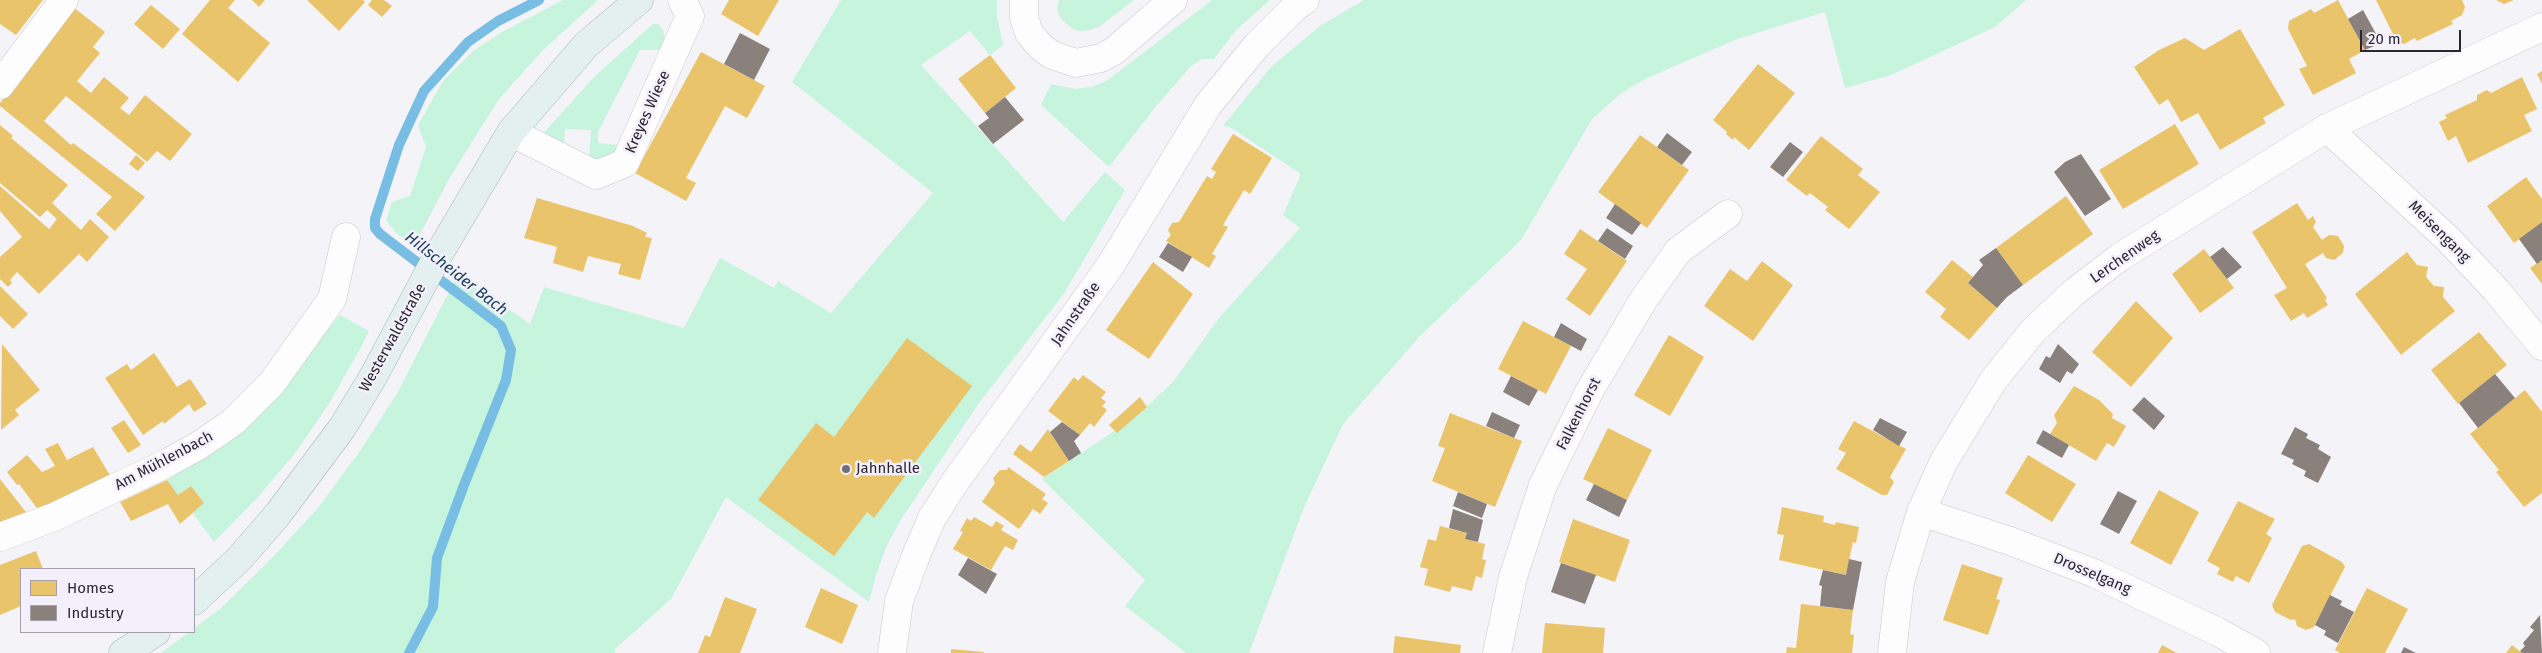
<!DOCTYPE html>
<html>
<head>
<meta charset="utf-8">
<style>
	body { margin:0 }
	#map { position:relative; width:2542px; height:653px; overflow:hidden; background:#f4f3f8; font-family:"Fira Sans",sans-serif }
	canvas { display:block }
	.legend { position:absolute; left:20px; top:568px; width:175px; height:65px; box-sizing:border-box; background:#f3f0fb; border:1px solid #a3a0aa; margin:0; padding:6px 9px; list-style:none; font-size:15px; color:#2a2731 }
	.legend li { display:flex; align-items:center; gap:10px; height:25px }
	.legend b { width:25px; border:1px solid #a3a0aa }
	.scale { position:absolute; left:2360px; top:30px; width:101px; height:22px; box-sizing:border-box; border:2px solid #2a2731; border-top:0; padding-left:6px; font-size:15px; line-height:18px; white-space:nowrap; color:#2a2731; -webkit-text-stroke:4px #f3f0fb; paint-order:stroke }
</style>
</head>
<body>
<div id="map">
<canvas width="2542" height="653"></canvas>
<ul class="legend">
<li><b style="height:14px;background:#e9c46a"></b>Homes</li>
<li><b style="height:14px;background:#8a817c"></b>Industry</li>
</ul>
<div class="scale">20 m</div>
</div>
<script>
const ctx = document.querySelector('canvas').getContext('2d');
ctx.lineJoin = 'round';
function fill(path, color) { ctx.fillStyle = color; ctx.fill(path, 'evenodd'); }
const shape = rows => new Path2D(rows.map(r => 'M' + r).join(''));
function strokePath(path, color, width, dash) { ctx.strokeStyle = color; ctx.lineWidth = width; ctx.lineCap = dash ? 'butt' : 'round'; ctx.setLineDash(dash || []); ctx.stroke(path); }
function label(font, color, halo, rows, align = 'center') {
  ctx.font = font + ' "Fira Sans",sans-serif'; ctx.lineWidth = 5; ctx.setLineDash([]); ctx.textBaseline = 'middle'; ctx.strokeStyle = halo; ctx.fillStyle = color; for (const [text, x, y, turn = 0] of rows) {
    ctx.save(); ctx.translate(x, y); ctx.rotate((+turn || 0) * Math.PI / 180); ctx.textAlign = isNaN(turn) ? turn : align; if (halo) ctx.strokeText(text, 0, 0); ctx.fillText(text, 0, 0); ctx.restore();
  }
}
fill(shape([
	[563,0,598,0,543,50,499,99,450,177,415,244,397,234,386,220,392,202,410,196,426,147,418,125,443,81,473,51,502,32],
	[841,0,997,0,997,16,1003,45,990,55,970,31,921,65,1063,222,1105,172,1125,190,1063,295,979,403,902,518,887,545,876,575,869,602,726,497,671,599,615,649,615,653,161,653,189,632,194,632,194,628,220,609,271,559,318,508,360,451,398,392,458,274,530,324,544,287,684,328,720,258,774,288,778,281,831,313,933,193,792,82],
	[1059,0,1134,0,1099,27,1090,30,1080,31,1073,29,1061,19,1057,11],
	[1212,0,1270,0,1236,30,1214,59,1202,59,1192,65,1157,105,1109,167,1041,105,1051,84,1075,89,1092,87,1108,80],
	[1364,0,2026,0,1995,27,1891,75,1845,88,1825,12,1737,39,1647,78,1620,94,1592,119,1521,240,1420,336,1343,424,1305,505,1249,653,1186,653,1125,606,1145,580,1042,479,1137,416,1173,382,1219,318,1300,228,1283,215,1301,174,1230,127,1223,126,1271,67,1320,26],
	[653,24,658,24,663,30,665,39,662,50,640,50,598,132,598,143,619,145,616,152,609,160,589,161,591,130,565,129,564,150,541,136,595,76],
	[340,315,369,331,360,349,330,402,296,452,256,499,214,542,192,512,204,503,191,486,178,495,167,480,240,429,281,385]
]), '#c6f4dd');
fill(shape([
	[0,0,43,0,16,35,0,24],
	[210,0,235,0,228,8,270,43,238,82,182,34],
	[252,0,265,0,259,7],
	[307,0,363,0,365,2,339,31],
	[372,0,384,0,392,6,382,17,368,5],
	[729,0,779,0,758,36,721,14],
	[2338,0,2365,50,2349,59,2356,73,2313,95,2299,69,2307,66,2288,29,2289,21,2311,9,2314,13],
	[2376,0,2462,0,2465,7,2462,15,2451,21,2453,24,2417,41,2415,38,2404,44,2397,42],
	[2496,0,2514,0,2504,4],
	[151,5,180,29,163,49,134,24],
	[73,7,105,32,93,47,100,53,77,81,91,93,104,77,129,98,120,108,129,115,145,95,192,134,170,161,157,151,147,162,66,96,44,121,71,145,73,143,145,197,115,231,96,214,112,197,0,106,0,103,40,55],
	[2240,29,2285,105,2263,118,2266,123,2220,150,2198,113,2181,122,2168,99,2159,105,2134,67,2159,50,2185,38,2204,50],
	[701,52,765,86,747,118,725,106,686,178,696,183,686,201,635,173],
	[990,55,1016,88,985,113,958,79],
	[1758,64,1795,93,1749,150,1734,137,1733,140,1726,134,1727,132,1713,120],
	[2542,71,2542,84,2537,74],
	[2522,77,2537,109,2524,115,2532,131,2468,163,2456,136,2448,141,2439,122,2447,118,2445,115,2477,100,2477,95,2487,90,2491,93],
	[2175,124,2199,164,2123,209,2099,170],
	[0,125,13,136,11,138,68,185,52,203,81,230,90,219,109,237,87,262,79,254,39,294,17,272,10,280,12,283,8,287,0,279,0,257,22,237,0,211,0,186,49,229,57,219,47,210,40,217,0,183],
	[1233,134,1272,158,1250,194,1244,190,1223,225,1228,227,1212,254,1216,256,1209,268,1166,241,1171,235,1168,230,1172,223,1179,222,1207,176,1212,179,1216,172,1211,169],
	[1640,135,1689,170,1647,228,1598,192],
	[1821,136,1863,169,1858,175,1880,192,1849,229,1825,210,1828,207,1810,193,1807,196,1786,180],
	[136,155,145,163,138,171,129,164],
	[2526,177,2542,199,2542,222,2514,243,2487,206],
	[2066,196,2093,234,2023,285,1996,248],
	[537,198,633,226,647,233,645,237,652,238,640,280,618,274,621,264,588,256,583,272,553,263,557,247,524,238],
	[2297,203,2308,220,2313,216,2316,222,2313,227,2322,240,2329,235,2338,236,2344,246,2343,253,2334,260,2326,258,2323,253,2305,264,2327,298,2325,300,2328,305,2307,318,2304,313,2291,321,2274,295,2287,288,2252,232],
	[1580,229,1627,261,1590,316,1566,299,1587,269,1564,254],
	[2204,249,2234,288,2200,313,2172,274],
	[2407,252,2417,265,2428,267,2426,277,2434,286,2444,287,2443,297,2455,311,2401,355,2355,294],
	[1952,260,1973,277,1968,283,1997,308,1969,340,1940,317,1946,309,1925,292],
	[2542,260,2542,284,2530,268],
	[1762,261,1793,285,1753,341,1704,306,1730,269,1747,281],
	[1153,262,1193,294,1149,359,1106,330],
	[0,286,28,314,13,329,0,316],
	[2136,301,2173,338,2131,387,2092,352],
	[1523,321,1571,346,1546,394,1498,369],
	[2479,332,2507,365,2458,404,2431,370],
	[1669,335,1704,357,1670,416,1634,395],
	[907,338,972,386,874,518,867,512,834,556,758,500,816,423,834,437],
	[2,344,40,390,15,410,19,415,1,430],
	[154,353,177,387,190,379,207,404,194,412,189,404,164,424,163,421,143,435,105,378,127,364,131,370],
	[1083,375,1106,392,1101,398,1106,402,1102,406,1107,410,1094,427,1090,423,1080,435,1048,411,1074,377,1078,381],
	[2074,386,2099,400,2113,414,2112,418,2126,426,2114,447,2107,443,2096,461,2050,434,2057,423,2054,415],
	[2525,390,2542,412,2542,493,2524,507,2496,472,2499,470,2470,434],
	[1140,397,1147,407,1117,433,1109,425],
	[1450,413,1522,441,1495,507,1432,481,1445,448,1438,446],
	[124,420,141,445,128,453,111,428],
	[1854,421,1906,449,1890,477,1894,482,1887,495,1882,495,1836,469,1846,453,1838,449],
	[1608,428,1652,450,1627,500,1583,479],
	[1048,429,1069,461,1044,477,1013,454,1020,444,1031,452],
	[58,443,67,460,93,447,111,477,39,511,19,484,17,485,7,472,27,455,42,472,55,466,45,449],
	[2028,455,2076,484,2052,522,2005,493],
	[1008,467,1046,494,1042,499,1048,503,1040,514,1033,509,1019,529,982,502,995,483,993,478,1000,470,1007,470],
	[0,479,29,516,0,529],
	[167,480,178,495,191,486,204,503,180,524,168,504,131,521,120,502],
	[2159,490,2199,512,2171,565,2130,543],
	[2238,501,2275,519,2266,534,2272,538,2249,583,2236,576,2233,582,2217,574,2220,568,2207,561],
	[1782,507,1824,516,1823,522,1835,525,1836,522,1859,527,1856,543,1853,542,1846,575,1779,560,1784,535,1777,534],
	[974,517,992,527,996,521,1004,526,1001,530,1018,540,1013,550,1005,546,991,570,953,549,963,532,960,531,967,518,971,521],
	[1573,519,1630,540,1615,582,1559,562],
	[1440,526,1467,533,1465,539,1485,544,1482,559,1486,560,1482,578,1476,576,1472,591,1452,586,1450,592,1424,585,1428,569,1420,567,1428,539,1436,541],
	[2309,544,2342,562,2345,567,2314,627,2306,630,2297,626,2295,619,2291,620,2275,612,2272,605,2302,546],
	[36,551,43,569,21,569,21,606,0,615,0,565],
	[1962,564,2003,578,1996,599,2000,600,1988,635,1943,620],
	[821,588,858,605,842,644,805,627],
	[2367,588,2408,609,2385,653,2340,653,2335,650],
	[725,597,757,609,740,653,698,653,705,635,710,637],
	[1801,604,1853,610,1850,634,1854,635,1852,653,1786,653,1787,647,1796,648],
	[1545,623,1605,628,1603,653,1542,653],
	[1395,636,1461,645,1460,653,1393,653],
	[2162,645,2177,653,2158,653],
	[2512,645,2522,653,2506,653],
	[951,649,984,652,984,653,951,653]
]), '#e9c46a');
fill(shape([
	[2363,10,2381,43,2365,50,2348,19],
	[740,33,770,49,754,80,724,64],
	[1005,97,1024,120,993,144,978,126,989,118,985,113],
	[1667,133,1692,152,1682,165,1657,147],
	[1790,142,1803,152,1783,177,1770,167],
	[2081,154,2111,199,2085,216,2054,172,2065,162],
	[1615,204,1641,223,1632,235,1606,218],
	[2542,222,2542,260,2537,264,2519,239],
	[1607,228,1633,246,1625,259,1598,241],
	[1168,243,1192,257,1183,272,1159,257],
	[2223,247,2242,267,2227,279,2210,257],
	[1996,248,2023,285,2007,297,1997,308,1968,283,1983,265,1979,260],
	[1561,323,1587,339,1581,351,1554,337],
	[2058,344,2079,364,2072,374,2067,371,2060,383,2039,369,2046,356,2050,358],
	[2495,374,2515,398,2478,428,2459,403],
	[1511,376,1538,390,1529,406,1503,392],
	[2144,397,2165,416,2154,430,2132,410],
	[1492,412,1520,425,1514,438,1486,426],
	[1880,418,1907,432,1899,446,1873,430],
	[1062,422,1080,435,1074,441,1081,453,1069,461,1050,432],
	[2295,427,2308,434,2306,438,2320,445,2318,449,2331,457,2318,483,2304,476,2306,471,2292,464,2294,460,2281,454],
	[2043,430,2069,445,2062,458,2036,443],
	[1594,484,1627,500,1619,517,1586,500],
	[2118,491,2137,501,2119,534,2100,524],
	[1458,492,1487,504,1482,518,1453,506],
	[1453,509,1483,520,1478,542,1465,539,1467,533,1449,528],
	[968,558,997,574,986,594,958,575],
	[1849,559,1862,562,1853,610,1820,606,1822,586,1819,585,1823,570,1846,575],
	[1561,563,1596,575,1585,604,1551,592],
	[2330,595,2342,601,2340,605,2354,612,2338,643,2324,635,2326,631,2315,625],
	[2540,615,2542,653,2522,653,2520,651,2525,646,2523,643,2534,630,2530,627],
	[2404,647,2416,653,2401,653]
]), '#8a817c');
strokePath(shape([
	[409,653,433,607,437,558,464,485,506,380,511,350,501,326,380,234,375,228,375,219,399,145,424,91,468,42,498,21,539,0]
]), '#78bde3', 10);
const minor = shape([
	[1024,0,1024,17,1029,33,1041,47,1052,55,1076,63,1101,58,1114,51,1173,0],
	[0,85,64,0],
	[2327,128,2447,238,2496,290,2542,346],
	[511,132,596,175,625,163,690,16,682,0],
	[1921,512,2010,541,2096,574,2218,632,2256,653],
	[0,537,54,517,167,463,198,446,233,422,272,383,332,299,346,237],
	[892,653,899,601,917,553,932,518,955,482,1110,266,1208,105,1257,45,1295,7,1305,0],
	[1497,653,1513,577,1543,485,1589,392,1642,302,1678,251,1728,214],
	[1892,653,1900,582,1921,512,1944,461,1993,381,2032,332,2073,293,2120,257,2327,128,2542,27]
]);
const major = shape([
	[194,601,239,559,278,514,342,428,373,377,437,257,511,132,586,45,639,0],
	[123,653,156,632]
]);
strokePath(minor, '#c9c6ce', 29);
strokePath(major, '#a5b9b8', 29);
strokePath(minor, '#fdfdfe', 28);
strokePath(major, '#e4f0ef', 28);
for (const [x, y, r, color] of [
	[846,469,5,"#716e77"]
]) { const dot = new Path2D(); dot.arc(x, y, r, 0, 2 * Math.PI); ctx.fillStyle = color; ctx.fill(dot); strokePath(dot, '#f3f0fb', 2); }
label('15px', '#2a2731', '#f3f0fb', [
	["Kreyes Wiese",648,112,-66],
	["Meisengang",2439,232,45],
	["Lerchenweg",2125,257,-35],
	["Jahnstraße",1076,314,-55],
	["Westerwaldstraße",393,338,-61],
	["Falkenhorst",1579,414,-63],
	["Am Mühlenbach",164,461,-28],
	["Drosselgang",2092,574,23]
]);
label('15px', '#2a2731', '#f3f0fb', [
	["Jahnhalle",856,469]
], 'left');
label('italic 16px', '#1b445a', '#f3f0fb', [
	["Hillscheider Bach",456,274,38]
]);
</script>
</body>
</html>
